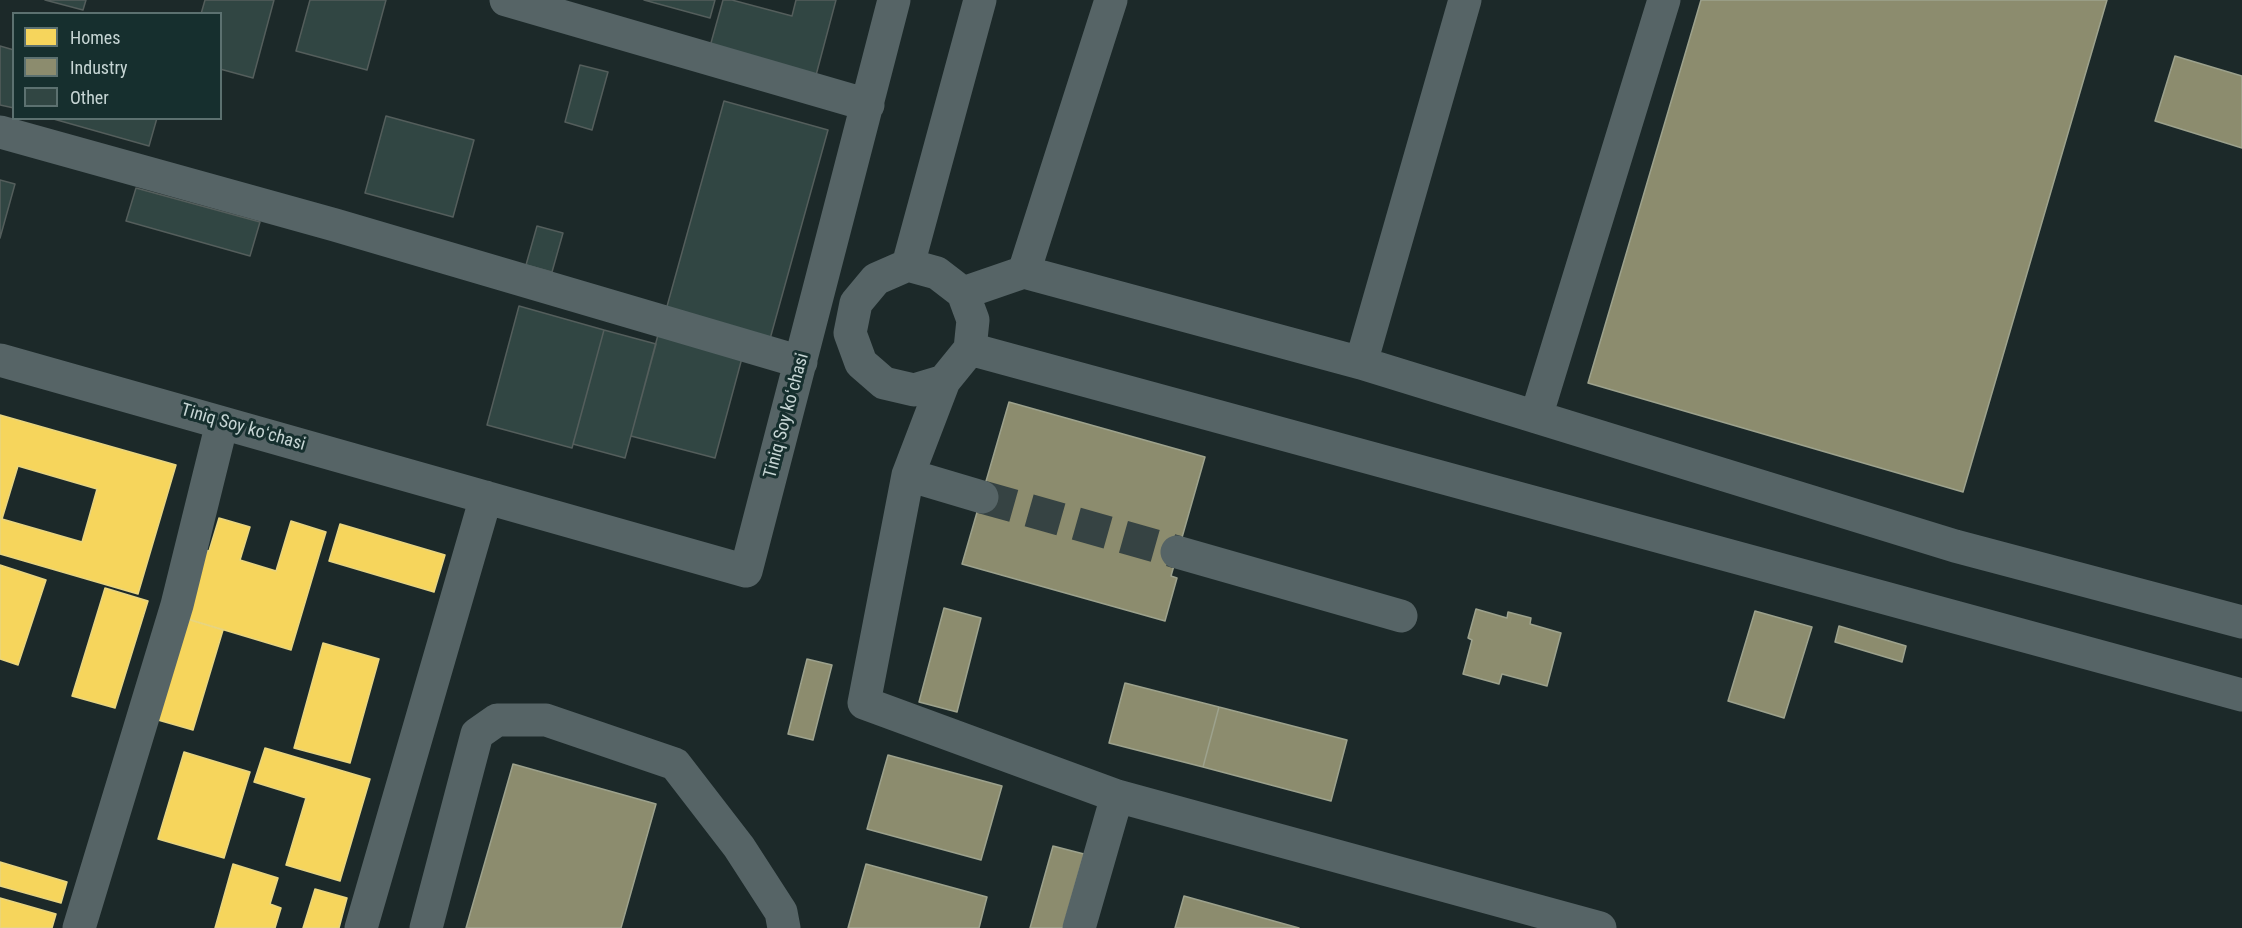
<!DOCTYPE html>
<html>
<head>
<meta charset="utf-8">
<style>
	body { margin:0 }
	#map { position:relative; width:2242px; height:928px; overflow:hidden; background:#1c2929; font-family:"Roboto Condensed",sans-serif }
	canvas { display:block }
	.legend { position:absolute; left:12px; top:12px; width:210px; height:108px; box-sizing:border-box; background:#162f2e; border:2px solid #5c7170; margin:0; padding:8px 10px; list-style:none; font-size:18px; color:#c6d5d4 }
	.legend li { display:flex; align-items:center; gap:12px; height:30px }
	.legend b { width:30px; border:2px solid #5c7170 }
</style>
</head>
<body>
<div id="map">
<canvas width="2242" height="928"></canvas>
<ul class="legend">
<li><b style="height:16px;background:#f6d55c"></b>Homes</li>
<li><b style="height:16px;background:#8c8c6e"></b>Industry</li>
<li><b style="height:16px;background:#314643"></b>Other</li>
</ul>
</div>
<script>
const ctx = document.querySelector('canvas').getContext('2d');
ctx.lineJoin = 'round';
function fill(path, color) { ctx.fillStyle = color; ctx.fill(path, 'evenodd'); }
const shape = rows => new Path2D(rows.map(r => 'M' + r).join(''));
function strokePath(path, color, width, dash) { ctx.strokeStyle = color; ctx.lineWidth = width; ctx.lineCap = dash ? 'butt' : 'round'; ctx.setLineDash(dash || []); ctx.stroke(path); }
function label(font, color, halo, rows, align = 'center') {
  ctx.font = font + ' "Roboto Condensed",sans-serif'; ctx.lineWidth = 6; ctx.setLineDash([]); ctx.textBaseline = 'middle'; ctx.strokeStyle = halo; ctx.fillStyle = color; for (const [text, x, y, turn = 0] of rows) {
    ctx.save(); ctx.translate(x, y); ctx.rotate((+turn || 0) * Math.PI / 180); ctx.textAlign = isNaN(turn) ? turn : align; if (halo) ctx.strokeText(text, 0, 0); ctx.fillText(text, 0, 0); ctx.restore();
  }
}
const homes = shape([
	[0,415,176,465,138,594,0,554,0,415],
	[18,466,97,489,82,542,2,519,18,466],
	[219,518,250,527,240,560,276,571,291,521,326,532,291,650,181,617,201,549,209,551,219,518],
	[340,524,445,555,434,592,329,561,340,524],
	[0,565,46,580,18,665,0,659,0,565],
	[105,588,148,601,115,708,72,696,105,588],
	[174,615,223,630,193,730,144,716,174,615],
	[323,643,379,659,350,763,294,748,323,643],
	[265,748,370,779,340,881,286,865,306,798,254,782,265,748],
	[184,752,250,772,224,858,158,839,184,752],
	[0,862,67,882,61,903,0,886,0,862],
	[233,864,278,878,270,904,281,908,275,928,215,928,233,864],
	[315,889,347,898,339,928,303,928,315,889],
	[0,898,56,914,52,928,0,928,0,898]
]);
fill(homes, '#f6d55c');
strokePath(homes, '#e8d580', 1.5);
const industry = shape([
	[1701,0,2107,0,1963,492,1588,383,1701,0],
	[2175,56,2242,76,2242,148,2155,121,2175,56],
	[1009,402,1205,457,1171,576,1177,578,1165,621,962,564,1009,402],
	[944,608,981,618,957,712,919,702,944,608],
	[1476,609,1507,618,1508,612,1531,618,1530,624,1561,633,1547,686,1502,674,1499,684,1463,674,1472,640,1468,638,1476,609],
	[1755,611,1812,627,1784,718,1728,701,1755,611],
	[1839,626,1906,646,1902,662,1835,642,1839,626],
	[807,659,832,665,813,740,788,734,807,659],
	[1125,683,1219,707,1203,767,1109,743,1125,683],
	[1219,707,1347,740,1331,801,1203,767,1219,707],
	[888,755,1002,786,981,860,867,829,888,755],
	[513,764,656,804,621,928,466,928,513,764],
	[1053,846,1084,854,1063,928,1030,928,1053,846],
	[866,864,987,897,979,928,848,928,866,864],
	[1184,896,1299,928,1175,928,1184,896]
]);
fill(industry, '#8c8c6e');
strokePath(industry, '#9da28d', 1.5);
const building = shape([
	[45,0,86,0,83,10,45,0],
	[205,0,274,0,253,78,220,69,220,14,201,14,205,0],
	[310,0,386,0,367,70,296,51,310,0],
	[644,0,715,0,710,18,644,0],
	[723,0,732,0,792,16,796,0,836,0,815,79,709,50,723,0],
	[0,46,14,50,14,108,0,105,0,46],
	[580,65,608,72,592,130,565,122,580,65],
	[724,101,828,130,770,339,666,310,724,101],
	[386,116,474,140,453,217,365,193,386,116],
	[50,118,157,118,149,146,50,118],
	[0,180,15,184,0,238,0,180],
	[136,188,260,222,250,256,126,221,136,188],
	[537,226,563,233,552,272,526,265,537,226],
	[519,306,604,330,572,448,487,425,519,306],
	[604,330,656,344,625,458,573,444,604,330],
	[658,335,742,358,715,458,631,436,658,335]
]);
fill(building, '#314643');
strokePath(building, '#545e5c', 1.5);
strokePath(shape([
	[982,497,1177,552]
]), '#364343', 33, [33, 16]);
strokePath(shape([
	[506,0,868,105],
	[0,132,335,225,801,362],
	[908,265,980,0],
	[1024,272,1111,0],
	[963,293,1024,272,1361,363,1955,546,2242,622],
	[970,349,2242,695],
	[0,360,746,571,894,0],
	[1361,363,1465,0],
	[944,381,914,390,884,383,861,363,850,333,856,303,876,279,908,265,937,273,963,293,973,320,970,349,944,381,908,475,864,703,1117,796,1600,928],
	[1536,417,1664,0],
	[908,475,982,497],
	[1177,552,1401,616],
	[79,928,177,605,222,423],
	[361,928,486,497],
	[426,928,477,734,497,720,546,720,675,764,739,847,781,912,784,928],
	[1079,928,1117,796]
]), '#566466', 33);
label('18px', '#c6d5d4', '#162f2e', [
	["Tiniq Soy koʻchasi",787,416,-75],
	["Tiniq Soy koʻchasi",243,428,16]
]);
</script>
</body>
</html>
